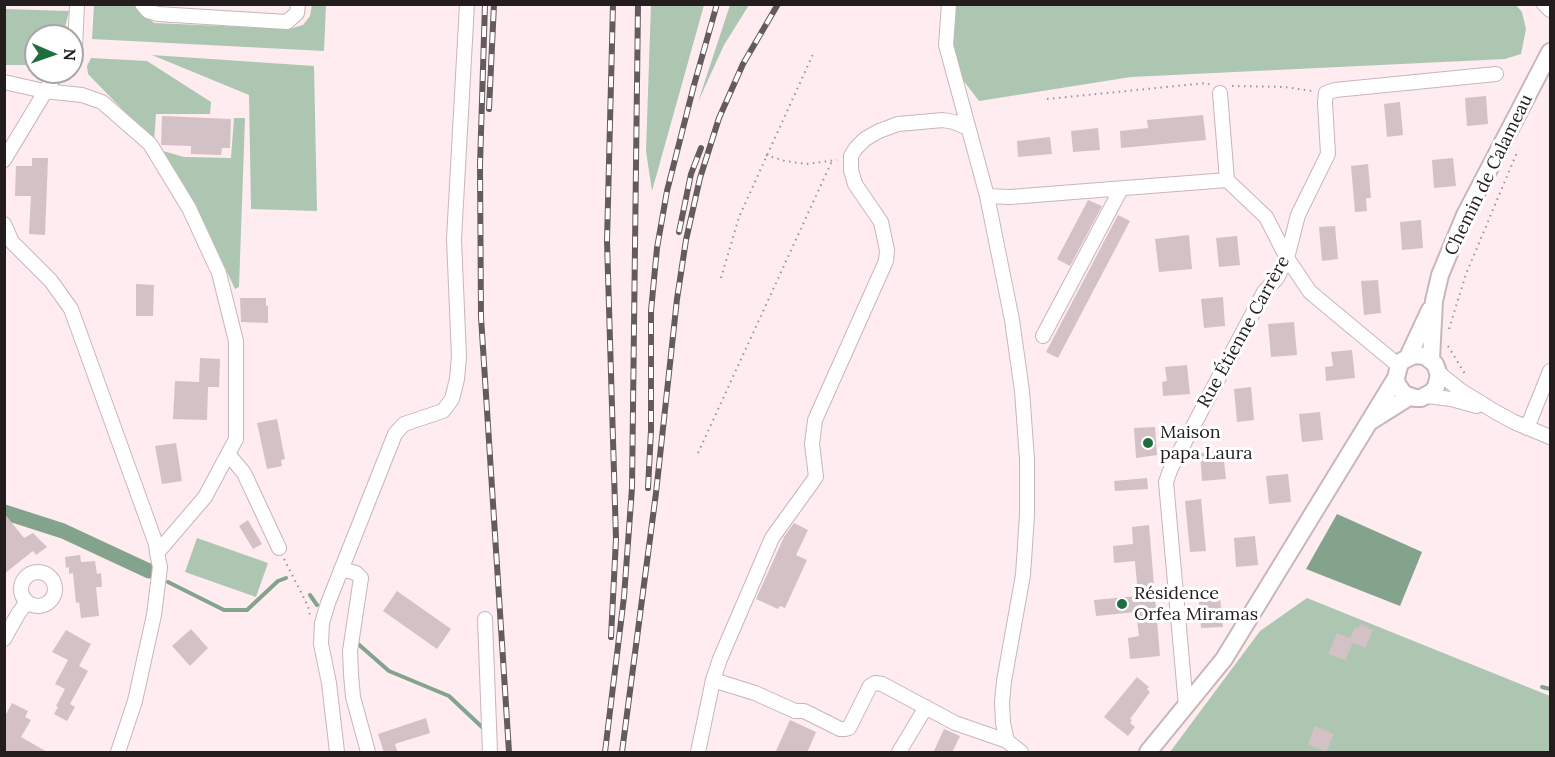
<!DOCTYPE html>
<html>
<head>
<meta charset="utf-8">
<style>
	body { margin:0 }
	#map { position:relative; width:1555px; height:757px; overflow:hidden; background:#feecf0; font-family:Lora,serif }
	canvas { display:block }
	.frame { position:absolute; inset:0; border:6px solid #231d1e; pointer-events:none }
	.north { position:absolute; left:24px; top:24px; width:60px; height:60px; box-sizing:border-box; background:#fff; border:2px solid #a7a5a5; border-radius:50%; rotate:92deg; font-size:16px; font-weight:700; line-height:24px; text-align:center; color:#231d1e }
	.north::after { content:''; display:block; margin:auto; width:21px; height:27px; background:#1f6e3e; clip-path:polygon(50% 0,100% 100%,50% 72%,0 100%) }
</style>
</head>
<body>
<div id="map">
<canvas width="1555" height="757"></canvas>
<div class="frame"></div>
<div class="north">N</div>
</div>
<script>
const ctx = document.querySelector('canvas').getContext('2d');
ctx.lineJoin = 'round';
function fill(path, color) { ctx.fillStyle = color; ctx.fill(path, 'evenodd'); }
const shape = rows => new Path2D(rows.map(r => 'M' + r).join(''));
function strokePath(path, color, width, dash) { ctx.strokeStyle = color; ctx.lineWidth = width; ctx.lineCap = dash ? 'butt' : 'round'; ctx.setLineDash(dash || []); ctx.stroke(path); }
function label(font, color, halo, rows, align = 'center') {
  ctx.font = font + ' Lora,serif'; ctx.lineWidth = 6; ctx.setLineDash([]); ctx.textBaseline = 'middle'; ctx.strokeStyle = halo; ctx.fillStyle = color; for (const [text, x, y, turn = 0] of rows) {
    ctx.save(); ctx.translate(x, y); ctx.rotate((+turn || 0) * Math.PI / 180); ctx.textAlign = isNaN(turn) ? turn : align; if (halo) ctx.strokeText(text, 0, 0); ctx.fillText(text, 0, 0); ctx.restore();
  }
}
fill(shape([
	[651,4,704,5,652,191,646,151],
	[1515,4,1522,12,1526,29,1521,54,1505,59,1131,77,979,101,957,72,952,35,953,5],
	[94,5,134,5,154,23,289,29,303,25,310,16,312,5,326,5,324,51,92,39],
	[730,5,749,5,724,45,698,102],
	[5,9,69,11,63,36,36,36,36,65,5,65],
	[152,55,314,66,317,211,251,209,249,95],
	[91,58,147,61,211,102,210,114,156,114,154,142,88,74,87,66],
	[234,118,245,118,239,287,235,289,204,223,182,182,163,151,184,157,231,158],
	[197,538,268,563,256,597,185,572],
	[1307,598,1550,696,1550,752,1170,752,1260,631]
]), '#acc6b2');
fill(shape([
	[1337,514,1422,552,1400,606,1306,569]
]), '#84a38c');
strokePath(shape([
	[168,582,224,610,247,610,278,581,286,578],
	[310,595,317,605],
	[357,643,389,671,449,696,484,729],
	[1542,687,1550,689]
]), '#84a38c', 4);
strokePath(shape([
	[4,512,63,531,149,571]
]), '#84a38c', 15);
fill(shape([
	[1486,96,1488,124,1467,126,1465,98],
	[1400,102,1403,135,1387,137,1384,104],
	[1203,115,1206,140,1121,148,1120,131,1148,128,1147,120],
	[162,116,231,119,230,148,222,148,221,155,191,154,191,146,161,145],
	[1098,128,1100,150,1073,152,1071,131],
	[1050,137,1052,154,1018,157,1017,141],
	[32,158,48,158,45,235,29,234,31,196,15,196,16,166,32,166],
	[1453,158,1456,186,1434,188,1432,160],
	[1368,164,1371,198,1366,198,1367,211,1355,212,1351,166],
	[1088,200,1102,206,1070,266,1057,259],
	[1118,215,1130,221,1058,358,1046,352],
	[1421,220,1423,248,1402,250,1400,222],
	[1335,226,1338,259,1322,261,1319,227],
	[1189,235,1192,269,1159,272,1155,239],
	[1237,236,1240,265,1219,267,1216,238],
	[1378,280,1381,313,1364,315,1361,281],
	[136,284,154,285,153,316,136,316],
	[1223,297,1225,326,1204,328,1201,299],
	[240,298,266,298,266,306,268,306,268,323,241,322],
	[1294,322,1297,355,1271,357,1268,324],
	[1352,350,1355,378,1326,381,1325,367,1333,366,1331,352],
	[200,358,220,359,219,387,208,387,207,420,173,419,175,381,199,382],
	[1187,365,1190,394,1163,396,1162,382,1167,381,1165,367],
	[1251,387,1254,420,1237,422,1234,389],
	[1320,412,1323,440,1302,442,1299,414],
	[277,419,285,459,281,460,282,466,267,469,257,423],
	[1155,427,1157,455,1136,458,1134,428],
	[176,443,182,481,162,484,155,446],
	[1223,452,1226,479,1202,481,1200,453],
	[1288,474,1291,502,1269,504,1266,476],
	[1147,478,1148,489,1115,491,1114,481],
	[1201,499,1206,551,1190,552,1185,501],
	[4,513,24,538,33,533,47,547,36,555,33,551,4,574],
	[248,520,262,544,253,549,239,526],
	[794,523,808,530,796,555,807,560,785,608,780,606,778,609,756,599,784,537],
	[1149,525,1160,656,1130,659,1128,638,1139,636,1136,612,1096,616,1094,600,1138,596,1135,561,1114,563,1113,546,1133,544,1132,527],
	[1255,536,1258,565,1236,567,1234,538],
	[80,555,81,562,95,561,97,574,101,573,102,587,96,587,99,616,81,618,79,602,76,603,73,573,69,574,69,567,66,568,65,557],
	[397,591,451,629,437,649,383,611],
	[1220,598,1223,627,1201,628,1199,601],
	[1360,624,1373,630,1365,648,1353,643,1345,660,1328,654,1337,633,1350,638,1355,627,1358,628],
	[191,629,208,648,190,666,172,646],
	[66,630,91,644,79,666,88,671,70,704,75,707,67,721,54,714,58,707,56,706,65,689,55,684,68,660,52,652],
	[1137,677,1149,687,1147,689,1150,692,1130,719,1132,720,1130,723,1135,727,1128,736,1104,717],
	[12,703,28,711,25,717,31,720,21,737,49,753,4,753,4,718],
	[426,718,430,733,395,744,398,753,384,753,378,734],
	[790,720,816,732,807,753,775,753],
	[1315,726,1334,734,1326,752,1308,744],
	[944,729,960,736,952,753,933,753]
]), '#d3c1c5');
const minor = shape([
	[142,4,148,11,158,14,287,22,297,13,298,4],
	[949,4,946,45,987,196,1012,320,1022,391,1027,459,1027,515,1023,575,1004,681,1002,702,1003,723,1007,741,1021,752],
	[1544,4,1550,10],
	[72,51,75,48,77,4],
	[4,82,44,91,82,95,102,102,150,144,189,208,219,273,236,341,236,439,205,497,157,553,160,567,154,615,135,701,118,752],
	[1220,93,1227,180,1266,217,1287,258,1310,292,1399,366],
	[4,160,57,72],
	[987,196,1010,197,1227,180],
	[4,224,12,242,51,281,71,309,156,544,157,553],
	[1043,336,1121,189],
	[1439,373,1460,390,1494,411,1514,422,1550,437],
	[1427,396,1451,399,1477,406],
	[1527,428,1550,371],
	[228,454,244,473,279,548],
	[341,569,356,573,361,578,350,651,351,674,353,697,368,752],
	'21 589a17 17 0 1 1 34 0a17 17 0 1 1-34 0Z',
	[485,619,490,752],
	[4,639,18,614,27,602],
	[713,680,755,693,795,711,804,711,840,729,845,729,849,728,870,686,875,683,882,684,955,723,1007,741],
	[1186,706,1166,482,1171,468,1264,292,1277,278,1287,258,1298,215,1328,154,1325,102,1326,93,1335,90,1496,74],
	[337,752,329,683,321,644,322,623,328,603,395,434,404,424,443,411,452,399,457,379,459,357,454,239,467,4],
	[698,752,713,680,720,659,772,538,816,477,812,444,815,420,886,261,887,250,881,222,855,184,851,170,851,156,856,148,865,139,879,131,898,124,943,120,954,122,968,128],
	[899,752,926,707]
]);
const major = shape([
	[1408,357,1430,310],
	[1431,359,1434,301,1440,275,1465,215,1550,52],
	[1371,421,1409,397],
	[1148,752,1224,659,1396,378,1399,366,1402,361,1414,355,1425,356,1435,364,1439,375,1436,387,1432,392,1421,398,1415,398,1404,394,1397,384,1396,378]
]);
strokePath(minor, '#c7b6ba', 16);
strokePath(major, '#c7b6ba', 20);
strokePath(shape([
	[1232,86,1285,87,1312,91],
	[1047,99,1206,83,1211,85],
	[766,155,785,161,806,164,837,160],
	[721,278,739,217,814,52],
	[1449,329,1466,274,1518,150],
	[1448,346,1465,374],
	[698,453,832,161],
	[284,559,308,606,310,616]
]), '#9e9294', 2, [1.5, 4.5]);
strokePath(minor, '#fff', 14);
strokePath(major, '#fff', 16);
const rail = shape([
	[485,4,480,165,481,317,509,752],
	[489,109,494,4],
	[679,232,691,174,701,148],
	[648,488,651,430,651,311,657,248,667,191,694,85,717,4],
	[611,637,616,539,607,241,613,4],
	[605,752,624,597,632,488,638,4],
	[622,752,656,493,677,299,686,240,700,178,719,118,743,64,778,4]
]);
strokePath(rail, '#655b5d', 6);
strokePath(rail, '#fff', 4, [11]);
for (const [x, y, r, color] of [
	[1148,443,6,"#1f6e3e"],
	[1122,604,6,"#1f6e3e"]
]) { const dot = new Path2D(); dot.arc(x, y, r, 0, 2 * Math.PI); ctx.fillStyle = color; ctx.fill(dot); strokePath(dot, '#fff', 2); }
label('18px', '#231d1e', '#fff', [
	["Chemin de Calameau",1489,175,-64],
	["Rue Étienne Carrère",1244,332,-61]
]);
label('18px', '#231d1e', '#fff', [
	["Maison",1160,433],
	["papa Laura",1160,454],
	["Résidence",1134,594],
	["Orfea Miramas",1134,615]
], 'left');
</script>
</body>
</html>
